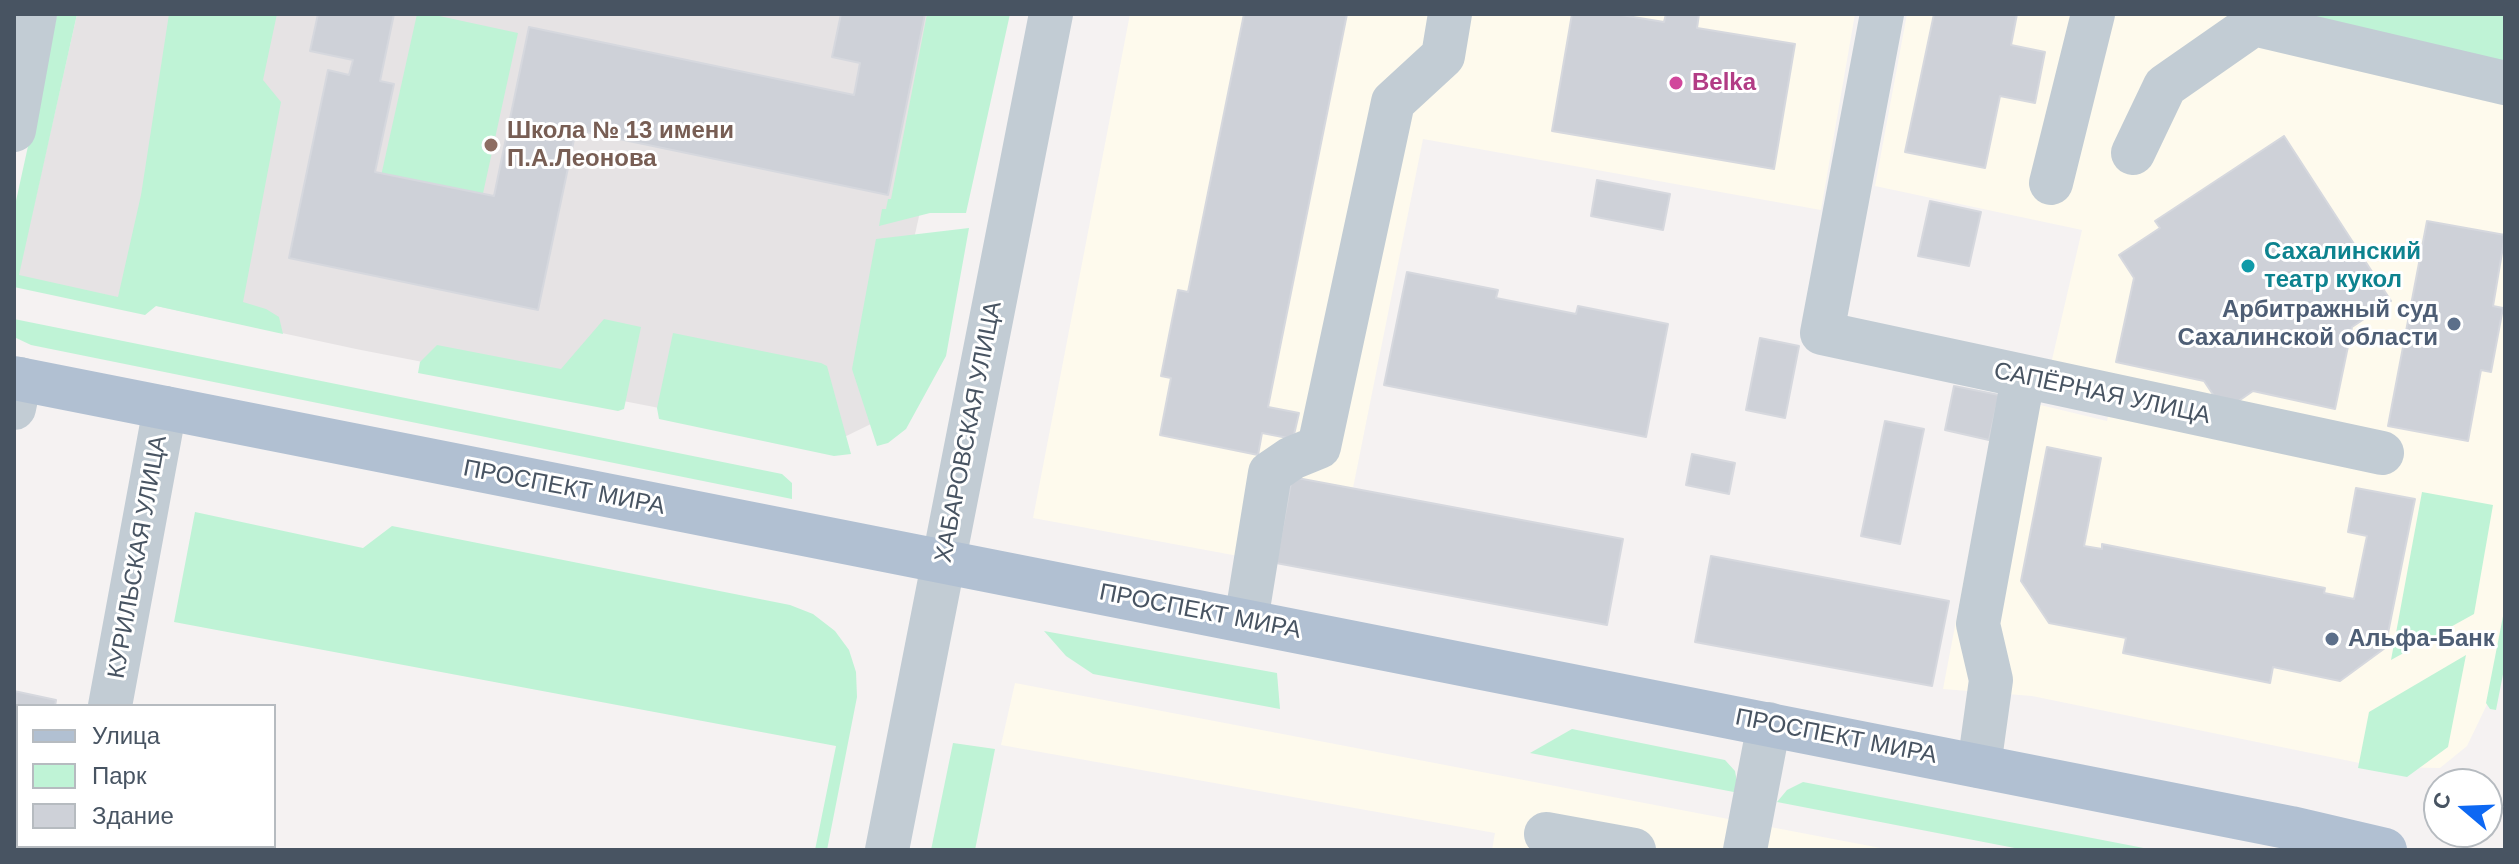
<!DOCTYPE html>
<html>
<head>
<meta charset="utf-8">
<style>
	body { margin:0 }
	#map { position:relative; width:2519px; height:864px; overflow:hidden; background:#f5f2f2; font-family:Helvetica,sans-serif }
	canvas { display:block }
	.frame { position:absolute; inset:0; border:16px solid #485462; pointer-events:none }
	.legend { position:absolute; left:16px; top:704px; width:260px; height:144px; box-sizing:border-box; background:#fff; border:2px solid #b6bbc0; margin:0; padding:10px 14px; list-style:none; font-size:24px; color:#485462 }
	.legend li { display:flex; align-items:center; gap:16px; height:40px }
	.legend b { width:40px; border:2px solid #b6bbc0 }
	.north { position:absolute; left:2423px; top:768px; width:80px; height:80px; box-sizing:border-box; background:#fff; border:2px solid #b6bbc0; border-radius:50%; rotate:289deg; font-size:22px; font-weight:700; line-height:32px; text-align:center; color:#485462 }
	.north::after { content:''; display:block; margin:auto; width:28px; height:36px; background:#0d68f3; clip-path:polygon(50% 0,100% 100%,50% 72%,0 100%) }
</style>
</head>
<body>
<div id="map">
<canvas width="2519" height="864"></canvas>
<div class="frame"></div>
<ul class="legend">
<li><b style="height:10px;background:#b1c0d2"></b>Улица</li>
<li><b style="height:22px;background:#bff3d6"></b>Парк</li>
<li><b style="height:22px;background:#ced1d8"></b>Здание</li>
</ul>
<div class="north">С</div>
</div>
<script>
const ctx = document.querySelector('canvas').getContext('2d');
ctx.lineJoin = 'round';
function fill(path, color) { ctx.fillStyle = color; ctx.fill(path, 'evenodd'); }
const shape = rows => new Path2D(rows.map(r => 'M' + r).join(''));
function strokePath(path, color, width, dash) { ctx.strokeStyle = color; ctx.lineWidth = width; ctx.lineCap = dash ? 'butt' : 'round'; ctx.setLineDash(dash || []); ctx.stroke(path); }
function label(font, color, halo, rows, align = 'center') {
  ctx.font = font + ' Helvetica,sans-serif'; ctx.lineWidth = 6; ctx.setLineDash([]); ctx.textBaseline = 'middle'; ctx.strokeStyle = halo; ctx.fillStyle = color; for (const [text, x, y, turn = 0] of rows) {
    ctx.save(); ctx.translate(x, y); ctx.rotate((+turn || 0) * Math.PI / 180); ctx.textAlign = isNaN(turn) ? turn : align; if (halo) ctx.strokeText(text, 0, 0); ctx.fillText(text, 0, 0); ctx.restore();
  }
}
fill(shape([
	[1130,14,1855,14,1821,210,1423,139,1353,488,1292,477,1276,563,1033,518],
	[1907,14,2505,14,2505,629,2492,694,2467,746,2440,768,2379,767,2032,696,1943,689,1999,395,2107,421,2116,378,2051,364,2082,230,1875,186],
	[1015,683,1891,850,1492,850,1495,833,1001,745]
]), '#fefaed');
fill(shape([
	[77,14,964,14,873,423,834,442,356,349,18,276]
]), '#e6e3e4');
fill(shape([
	[57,14,77,14,19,275,118,297,141,195,169,14,277,14,263,80,281,102,243,302,266,309,279,317,283,334,156,306,145,315,14,287,14,210],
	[417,14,430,14,518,33,482,198,381,176],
	[927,14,1010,14,966,213,930,213,879,226,882,209,886,209,888,199,891,199],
	[2283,14,2505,14,2505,64],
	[969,228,946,356,906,429,888,443,877,446,852,369,876,239],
	[14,319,782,474,792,483,792,499,31,345,14,337],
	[604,319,641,327,624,409,618,411,418,373,420,362,437,345,561,369],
	[673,333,821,363,827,366,851,454,834,456,659,419,657,408],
	[2422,492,2493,505,2474,614,2391,660],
	[195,512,363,548,392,526,790,605,813,614,835,631,849,650,856,672,857,697,827,850,815,850,836,746,174,622],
	[2505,606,2505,664,2496,710,2490,709,2486,703],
	[1044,631,1277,673,1280,709,1093,674,1066,656],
	[2466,655,2448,747,2407,777,2358,768,2369,712],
	[1572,729,1725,760,1735,771,1739,793,1530,753],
	[953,743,995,749,975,850,931,850],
	[1803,782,2154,850,2025,850,1777,802,1787,790]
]), '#bff3d6');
const building = shape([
	[318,14,394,14,380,81,394,84,375,172,494,196,529,27,854,95,860,63,832,57,841,14,925,14,888,195,576,130,538,310,289,258,328,70,349,75,353,60,310,51,318,14],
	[1244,14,1347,14,1268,407,1299,413,1293,439,1262,433,1258,455,1160,435,1171,378,1161,376,1178,290,1188,292,1244,14],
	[1572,14,1615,14,1664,22,1666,14,1699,14,1697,28,1795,44,1774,169,1552,131,1572,14],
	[1934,14,2017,14,2011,45,2045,52,2035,103,2000,96,1985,168,1905,152,1934,14],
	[2284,136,2391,301,2352,327,2335,409,2253,391,2224,411,2204,381,2116,362,2134,278,2119,255,2160,228,2155,221,2284,136],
	[1597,180,1670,194,1663,230,1591,216,1597,180],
	[1930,201,1981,212,1969,266,1918,256,1930,201],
	[2427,221,2505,235,2493,306,2503,308,2491,372,2481,370,2468,441,2388,426,2427,221],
	[1407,272,1498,290,1496,298,1576,314,1578,306,1668,324,1646,437,1384,385,1407,272],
	[1760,338,1799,346,1785,418,1746,410,1760,338],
	[1954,386,1999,395,1989,440,1945,430,1954,386],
	[1885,421,1924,429,1900,544,1861,536,1885,421],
	[2047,447,2101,458,2084,546,2102,549,2102,544,2325,588,2324,593,2354,599,2367,536,2348,532,2356,488,2415,499,2385,648,2340,681,2273,667,2270,683,2123,653,2126,638,2049,623,2021,581,2047,447],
	[1692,454,1735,463,1729,494,1686,485,1692,454],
	[1292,477,1623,539,1607,625,1276,563,1292,477],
	[1711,556,1949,601,1932,686,1695,642,1711,556],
	[14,691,56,700,55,706,18,706,18,841,14,840,14,691]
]);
fill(building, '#ced1d8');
strokePath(building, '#d6d8de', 2);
strokePath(shape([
	[1882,14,1822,333,2382,453],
	[14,130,35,14],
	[2133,153,2165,86,2254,24,2505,83],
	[2051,183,2093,14],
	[14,408,20,379],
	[1246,621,1270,473,1292,458,1319,447,1393,102,1443,56,1450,14],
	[110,706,165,408],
	[1979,766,1991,680,1978,624,2023,378],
	[1546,834,1634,850],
	[83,850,84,846],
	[887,850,1051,14],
	[1745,850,1769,724]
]), '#c2ccd4', 44);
strokePath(shape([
	[14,378,2291,828,2385,850]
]), '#b1c0d2', 44);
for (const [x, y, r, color] of [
	[1676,83,8,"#d1479c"],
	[491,145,8,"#8d6e63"],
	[2248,266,8,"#0f9aa8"],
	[2454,324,8,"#5c6f8a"],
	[2332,639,8,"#5c6f8a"]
]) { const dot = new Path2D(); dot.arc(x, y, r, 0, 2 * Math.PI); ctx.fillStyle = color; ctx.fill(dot); strokePath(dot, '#fff', 3); }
label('bold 24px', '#b23c85', '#fff', [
	["Belka",1692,83]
], 'left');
label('bold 24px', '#785e54', '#fff', [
	["Школа № 13 имени",507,131],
	["П.А.Леонова",507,159]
], 'left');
label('bold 24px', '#0d838f', '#fff', [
	["Сахалинский",2264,252],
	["театр кукол",2264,280]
], 'left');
label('bold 24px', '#4e5e75', '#fff', [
	["Арбитражный суд",2438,310],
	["Сахалинской области",2438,338],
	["Альфа-Банк",2348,639,"left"]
], 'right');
label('24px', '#485462', '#fff', [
	["САПЁРНАЯ УЛИЦА",2102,394,12],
	["ХАБАРОВСКАЯ УЛИЦА",969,432,-79],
	["ПРОСПЕКТ МИРА",564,488,11],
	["КУРИЛЬСКАЯ УЛИЦА",138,557,-80],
	["ПРОСПЕКТ МИРА",1200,612,11],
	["ПРОСПЕКТ МИРА",1836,737,11]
]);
</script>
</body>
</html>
